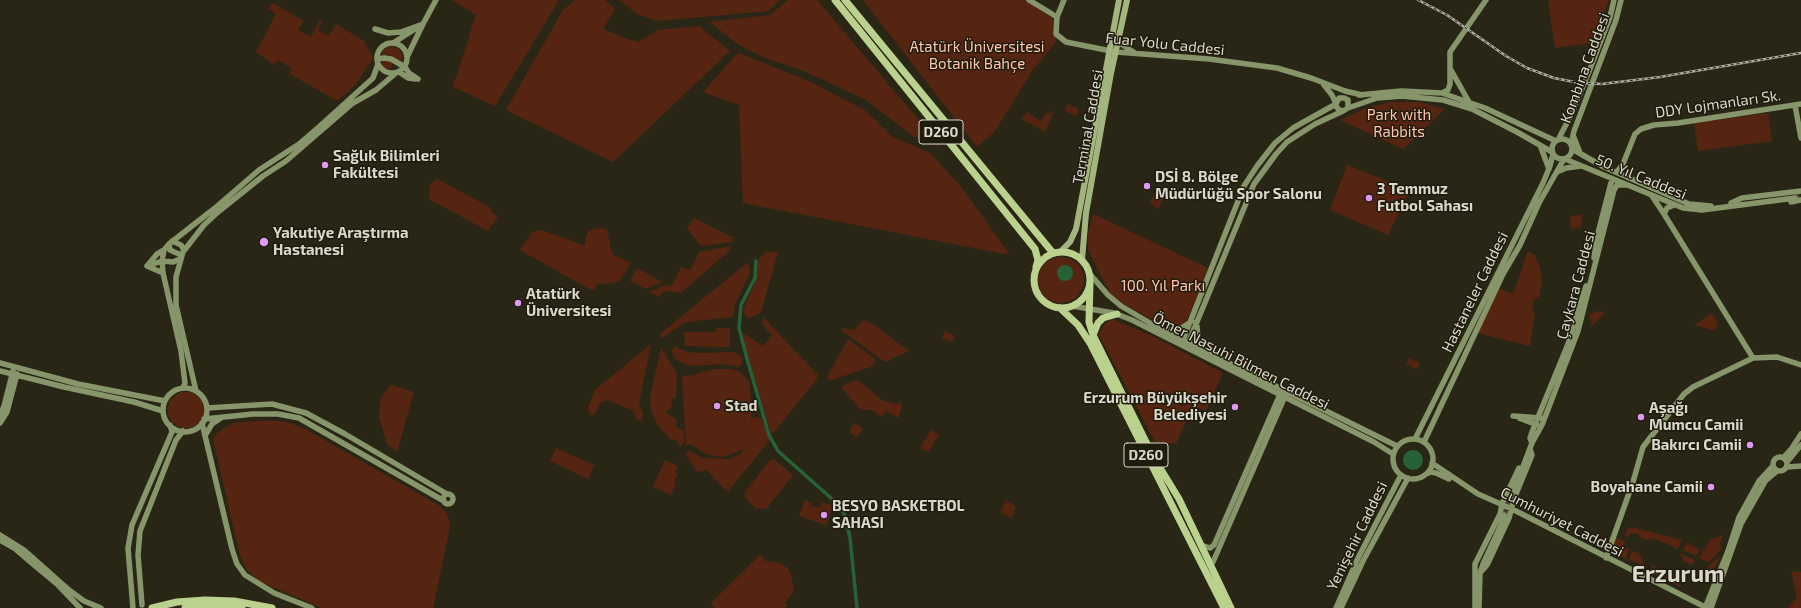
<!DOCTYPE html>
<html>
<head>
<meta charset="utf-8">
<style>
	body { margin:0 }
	canvas { display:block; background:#2a2615 }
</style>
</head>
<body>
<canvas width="1801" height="608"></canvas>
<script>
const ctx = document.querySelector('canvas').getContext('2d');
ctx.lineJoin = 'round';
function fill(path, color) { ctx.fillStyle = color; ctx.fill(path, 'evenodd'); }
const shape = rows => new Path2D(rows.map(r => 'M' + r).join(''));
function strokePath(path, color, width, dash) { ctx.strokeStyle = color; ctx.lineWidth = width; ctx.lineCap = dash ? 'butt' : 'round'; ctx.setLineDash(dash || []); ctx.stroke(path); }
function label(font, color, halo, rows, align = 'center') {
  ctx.font = font + ' "Exo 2",sans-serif'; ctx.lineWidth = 3; ctx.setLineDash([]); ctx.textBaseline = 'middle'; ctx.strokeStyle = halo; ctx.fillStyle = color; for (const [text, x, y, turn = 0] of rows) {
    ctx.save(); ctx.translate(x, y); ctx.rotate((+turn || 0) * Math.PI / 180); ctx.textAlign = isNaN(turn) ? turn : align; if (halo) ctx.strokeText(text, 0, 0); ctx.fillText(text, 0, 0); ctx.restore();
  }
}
fill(shape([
	[452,0,559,0,495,106,453,87,476,15],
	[575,0,605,0,615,9,603,29,624,38,639,42,658,30,699,26,730,51,613,162,506,110,563,10],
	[619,0,780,0,768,11,657,21,637,14],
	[788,0,817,0,941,146,933,145,913,136,866,100,804,71,763,57,739,45,710,22,770,15],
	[863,0,1025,0,1055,20,1056,42,1032,71,995,131,977,147],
	[1548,0,1609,0,1592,43,1555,48],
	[272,3,304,21,298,30,311,37,320,20,322,21,318,30,329,36,336,24,364,41,373,58,355,85,337,101,290,74,291,68,278,60,274,65,256,52,276,14,268,9],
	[391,46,397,48,403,54,401,63,389,55,382,56,383,50],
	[1195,46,1205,47,1204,54,1194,53],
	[738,53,809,81,866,111,893,137,930,153,963,189,1010,255,743,203,739,105,703,92],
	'382 65a5 5 0 1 1 10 0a5 5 0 1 1-10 0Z',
	[1390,102,1419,102,1445,109,1403,149,1340,120,1364,109],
	[1068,104,1079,109,1076,116,1065,111],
	[1054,110,1045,132,1022,119,1027,112,1040,121,1047,113,1049,114],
	[1768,113,1772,141,1698,151,1694,123],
	[1347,165,1410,190,1388,235,1330,210],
	[437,179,491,208,491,212,498,216,488,231,429,199,430,184],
	[1156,190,1163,199,1158,209,1150,203],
	[1093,214,1208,268,1194,308,1182,326,1176,324,1175,327,1167,322,1163,325,1120,302,1109,291,1088,250,1088,234],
	[1583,214,1580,228,1572,229,1569,217],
	[694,218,732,237,735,240,729,238,733,242,701,246,687,228],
	[601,228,607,230,612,254,631,263,619,282,596,285,596,289,593,291,520,250,532,232,542,230,585,246,586,237,589,230],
	[732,246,728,252,681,293,665,291,658,297,650,292,666,285,671,287,681,267,690,270,699,252],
	[1528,251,1535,255,1540,268,1542,281,1539,299,1534,299,1532,310,1535,312,1530,346,1478,333,1498,288,1509,293,1514,292],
	[766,252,778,252,761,312,748,319,743,311,746,302,754,285,759,259],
	'1038 280a23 23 0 1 1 46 0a23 23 0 1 1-46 0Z',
	[748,262,750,273,735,304,733,317,685,322,661,339,660,334],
	[637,268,662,282,646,289,630,281],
	[1600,311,1605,312,1592,326,1590,315,1594,312],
	[1712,313,1718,323,1715,331,1695,325],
	[764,318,818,375,816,380,774,432,771,433,743,339,743,333,763,346,772,336,761,322],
	[1112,319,1150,335,1223,373,1206,411,1192,406,1176,444,1169,443,1163,457,1099,335,1105,323],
	[862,321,867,321,874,325,909,351,885,362,842,331,843,328,854,330],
	[717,328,730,328,730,347,685,346,684,332,716,332],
	[945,331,955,336,952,342,942,338],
	[848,339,875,359,873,366,829,381,827,377],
	[651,344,639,403,643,415,641,421,636,419,634,411,608,400,601,402,594,415,591,415,588,408,595,390],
	[674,346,687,352,701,353,734,352,741,356,742,364,739,367,721,364,691,366,676,360,671,352],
	[661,347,677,374,676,397,671,400,672,406,666,413,677,420,676,426,679,429,684,430,684,441,681,447,676,440,670,439,657,424,651,410,650,398],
	[1409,358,1420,363,1417,369,1406,364],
	[716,369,732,369,741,373,750,383,752,427,752,418,761,417,771,439,727,492,707,470,697,472,685,453,690,451,703,458,729,459,740,454,744,449,723,457,708,455,690,444,686,446,682,376,696,375,698,373],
	[858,380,883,401,897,404,901,402,902,407,898,418,886,411,882,417,872,410,861,410,841,387,848,383],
	[391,385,414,392,397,452,387,444,379,417,381,397],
	'168 410a18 18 0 1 1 36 0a18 18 0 1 1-36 0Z',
	[272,420,290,423,305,429,440,506,446,512,449,519,450,526,433,608,322,608,260,582,246,569,240,556,213,439,218,432,233,423],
	[854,423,863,429,857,437,849,432],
	[931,430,939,435,928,452,920,448],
	[556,448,594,465,588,479,550,461],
	[774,459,793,475,767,508,763,509,756,508,745,498,745,492,770,460],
	[665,460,678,466,675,472,678,474,674,481,676,482,671,495,653,487],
	[805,500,812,503,811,506,820,508,822,502,833,506,826,525,799,516],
	[1006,500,1016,506,1011,518,1000,512],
	[1632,527,1682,540,1678,549,1653,538,1646,540,1640,537,1638,534,1630,533,1628,537,1625,536,1627,529],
	[1723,535,1720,543,1721,549,1709,562,1699,558,1711,539],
	[1616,538,1625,541,1624,547,1629,549,1626,559,1612,552,1611,549],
	[1688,543,1700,550,1696,556,1683,550],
	[1632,551,1639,553,1646,569,1634,561,1629,560],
	[1681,554,1695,560,1691,565,1682,560,1684,558,1680,556],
	[760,555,766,561,780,563,787,568,791,574,793,585,793,592,785,603,788,605,784,608,715,608,711,603],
	[1720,557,1708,580,1693,571,1693,570,1704,576,1710,564],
	[1651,564,1656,568,1666,571,1657,575,1654,574],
	[1791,571,1801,572,1801,608,1788,608,1797,597],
	[1672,574,1676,576,1674,580,1681,585,1680,587,1664,578]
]), '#562512');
fill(shape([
	'1057 273a8 8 0 1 1 16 0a8 8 0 1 1-16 0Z',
	'1403 460a10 10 0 1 1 20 0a10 10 0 1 1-20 0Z'
]), '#266138');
strokePath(shape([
	[756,261,755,278,741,305,739,328,746,355,769,435,778,451,840,506,845,516,850,538,857,608]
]), '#266138', 3.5);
strokePath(shape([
	[1794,196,1801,195],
	[1504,515,1511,498]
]), '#444131', 5.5, [5.5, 3]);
strokePath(shape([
	[1029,0,1057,17,1056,34,1066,42,1116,52,1209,59,1277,68,1311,78,1345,91,1362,95],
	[1057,17,1064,0],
	[375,29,388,33,401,32,423,24,436,0],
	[1118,42,1135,53],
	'377 58a15 15 0 1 1 30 0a15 15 0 1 1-30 0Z',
	[393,43,423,24,407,57],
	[377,59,384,58,391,59,405,67,409,73,418,79],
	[1451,70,1469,102],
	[399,72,408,78,416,79],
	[1442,93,1448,90,1450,84,1450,52,1486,0],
	[1359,95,1401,91,1442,93,1485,108,1556,141],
	[1795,105,1801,138],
	[1348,108,1377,98,1402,96,1443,100,1472,109,1517,132,1552,152],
	[1573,135,1580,153],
	'1552 149a10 10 0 1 1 20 0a10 10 0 1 1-20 0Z',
	[1558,140,1572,113,1590,69,1610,17,1614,0],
	[1540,145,1549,169],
	[1571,145,1574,131,1616,20,1621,0],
	[1572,149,1604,167,1689,204,1711,206],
	[1565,159,1683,208,1702,210,1795,198],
	[1557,172,1566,168,1581,166],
	[1617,172,1623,164,1635,134,1641,129,1654,125,1678,123,1801,104],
	[1652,196,1664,214,1667,208,1674,205],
	[1791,202,1801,200],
	[1731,203,1742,198,1801,191],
	[1664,214,1753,358],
	[172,241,181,245,184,250],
	[169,244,170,250,181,255],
	[1594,258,1597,237,1612,179],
	[147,266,162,261,173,262,180,259],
	[147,266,157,254,164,250],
	[147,266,163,273],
	[1089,273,1108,295,1121,306,1162,330,1397,446],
	[1072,306,1114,313,1132,320,1374,442,1393,454],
	[1197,326,1198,340,1205,349],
	[1167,330,1180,329,1192,321],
	[1181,345,1244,186,1257,166,1275,143,1293,128,1336,104,1339,98,1344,98,1348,100,1348,108,1343,111,1339,110,1336,106,1336,104,1332,95,1324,85],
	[1187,346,1254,184,1276,154,1287,142,1315,124,1343,111],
	[0,363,78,384,165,401],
	[0,371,64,387,134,402,163,411],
	[183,388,185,383,181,351,163,273,162,261,164,250,169,244,215,208,259,170,299,144,320,126,373,78,378,64],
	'163 410a22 22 0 1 1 44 0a22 22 0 1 1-44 0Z',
	[196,391,176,305,176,277,183,252,204,225,218,212,263,176,286,161,353,103,376,90,396,73],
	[207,408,272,404,306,413,345,434,447,494],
	[0,415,4,406,13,371],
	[1513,416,1541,418],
	[1519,418,1537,425],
	[204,419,253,414,278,414,299,418,444,501],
	[0,423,7,412,17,374],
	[202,423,232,549,237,564,245,575,274,593,312,608],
	[206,434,212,424,221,418],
	[1415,439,1543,183,1550,166,1553,154],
	'1393 459a20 20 0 1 1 40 0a20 20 0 1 1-40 0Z',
	[1424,442,1503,274,1520,245,1539,203,1564,159],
	[1532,443,1530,438,1532,432,1568,344,1586,286],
	'1773 464a7 7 0 1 1 14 0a7 7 0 1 1-14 0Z',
	[1783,458,1792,448,1801,434],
	[1787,462,1801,445],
	[1432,463,1478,494,1512,509,1707,608],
	[1787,467,1801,466],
	[1426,474,1431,472,1436,473,1449,479],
	'443 499a5 5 0 1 1 10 0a5 5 0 1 1-10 0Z',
	[1511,498,1532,443,1542,425,1578,331,1614,190,1617,185,1627,185],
	[0,535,24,550,69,590,84,601,101,608],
	[0,540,14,548,34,565,58,585,80,608],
	[1204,546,1210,548,1214,545,1281,392],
	[1606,558,1633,482,1643,447,1684,394,1693,387,1753,358,1777,357,1801,365],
	[1213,562,1286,394],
	[1480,573,1487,565,1509,518,1514,499,1532,455,1530,449],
	[142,605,138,555,140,531,176,440,183,431],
	[133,608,128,548,132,525,172,432,170,425],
	[1336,608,1358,558,1401,475],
	[1341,608,1363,561,1408,478],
	[1475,608,1475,564,1500,514,1502,504,1519,468],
	[1479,608,1480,573,1483,564,1501,525,1504,515],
	[1705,608,1728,551,1739,517,1759,481,1773,466],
	[1711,608,1741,524,1766,480,1777,471]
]), '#87956b', 5.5);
strokePath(shape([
	[1060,252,1070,242,1076,229,1119,0],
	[1082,260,1086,213,1111,73,1127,0]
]), '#a2b57e', 6);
strokePath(shape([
	[835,0,1035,249,1038,260,1036,267],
	[845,0,1053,253],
	'1034 280a28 28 0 1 1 56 0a28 28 0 1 1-56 0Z',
	[1090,283,1089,322,1093,335,1154,458,1179,499,1231,608],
	[1060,308,1078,325,1090,343,1224,608],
	[1093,335,1098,323,1103,318,1117,314],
	[152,608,177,602,205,600,234,601,272,608],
	[185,608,207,606,242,608]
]), '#bbd18e', 7);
const rail = shape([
	[1418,0,1447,15,1506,56,1527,68,1554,78,1580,83,1602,84,1660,77,1801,53]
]);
strokePath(rail, '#afaca0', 2.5);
strokePath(rail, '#201c0c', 1, [3]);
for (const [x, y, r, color] of [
	[325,165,4,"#dd99f3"],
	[1147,186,4,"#dd99f3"],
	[1369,198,4,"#dd99f3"],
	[264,242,5,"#dd99f3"],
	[518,303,4,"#dd99f3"],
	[717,406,4,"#dd99f3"],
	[1235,407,4,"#dd99f3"],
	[1641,417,4,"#dd99f3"],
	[1750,445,4,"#dd99f3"],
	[1711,487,4,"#dd99f3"],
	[824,515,4,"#dd99f3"]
]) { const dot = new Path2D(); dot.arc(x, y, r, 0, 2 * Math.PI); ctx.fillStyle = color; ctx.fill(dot); strokePath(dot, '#201c0c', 1.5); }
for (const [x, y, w] of [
	[941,132,44],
	[1146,455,44]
]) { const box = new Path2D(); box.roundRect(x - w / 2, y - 12, w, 24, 3); ctx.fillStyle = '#201c0c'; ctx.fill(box); strokePath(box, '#dad7cd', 1); }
label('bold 14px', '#dad7cd', null, [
	["D260",941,132],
	["D260",1146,455]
]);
label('15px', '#dad7cd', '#201c0c', [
	["Fuar Yolu Caddesi",1165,44,6],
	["Kombina Caddesi",1585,68,-70],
	["DDY Lojmanları Sk.",1718,104,-8],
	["Terminal Caddesi",1088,127,-80],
	["50. Yıl Caddesi",1641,177,22],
	["Çaykara Caddesi",1576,285,-75],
	["Hastaneler Caddesi",1475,292,-64],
	["Ömer Nasuhi Bilmen Caddesi",1241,361,27],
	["Cumhuriyet Caddesi",1562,522,27],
	["Yenişehir Caddesi",1357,536,-64]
]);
label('15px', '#ffc5b0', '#201c0c', [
	["Atatürk Üniversitesi",977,47],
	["Botanik Bahçe",977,64],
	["Park with",1399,115],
	["Rabbits",1399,132],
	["100. Yıl Parkı",1163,286]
]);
label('bold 15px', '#dad7cd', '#201c0c', [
	["Sağlık Bilimleri",333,156],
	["Fakültesi",333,173],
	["DSİ 8. Bölge",1155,177],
	["Müdürlüğü Spor Salonu",1155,194],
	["3 Temmuz",1377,189],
	["Futbol Sahası",1377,206],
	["Yakutiye Araştırma",273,233],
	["Hastanesi",273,250],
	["Atatürk",526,294],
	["Üniversitesi",526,311],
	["Erzurum Büyükşehir",1227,398,"right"],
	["Belediyesi",1227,415,"right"],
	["Stad",725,406],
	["Aşağı",1649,408],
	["Mumcu Camii",1649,425],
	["Bakırcı Camii",1742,445,"right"],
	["Boyahane Camii",1703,487,"right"],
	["BESYO BASKETBOL",832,506],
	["SAHASI",832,523]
], 'left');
label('bold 23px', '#dad7cd', '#201c0c', [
	["Erzurum",1678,574]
]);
</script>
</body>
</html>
